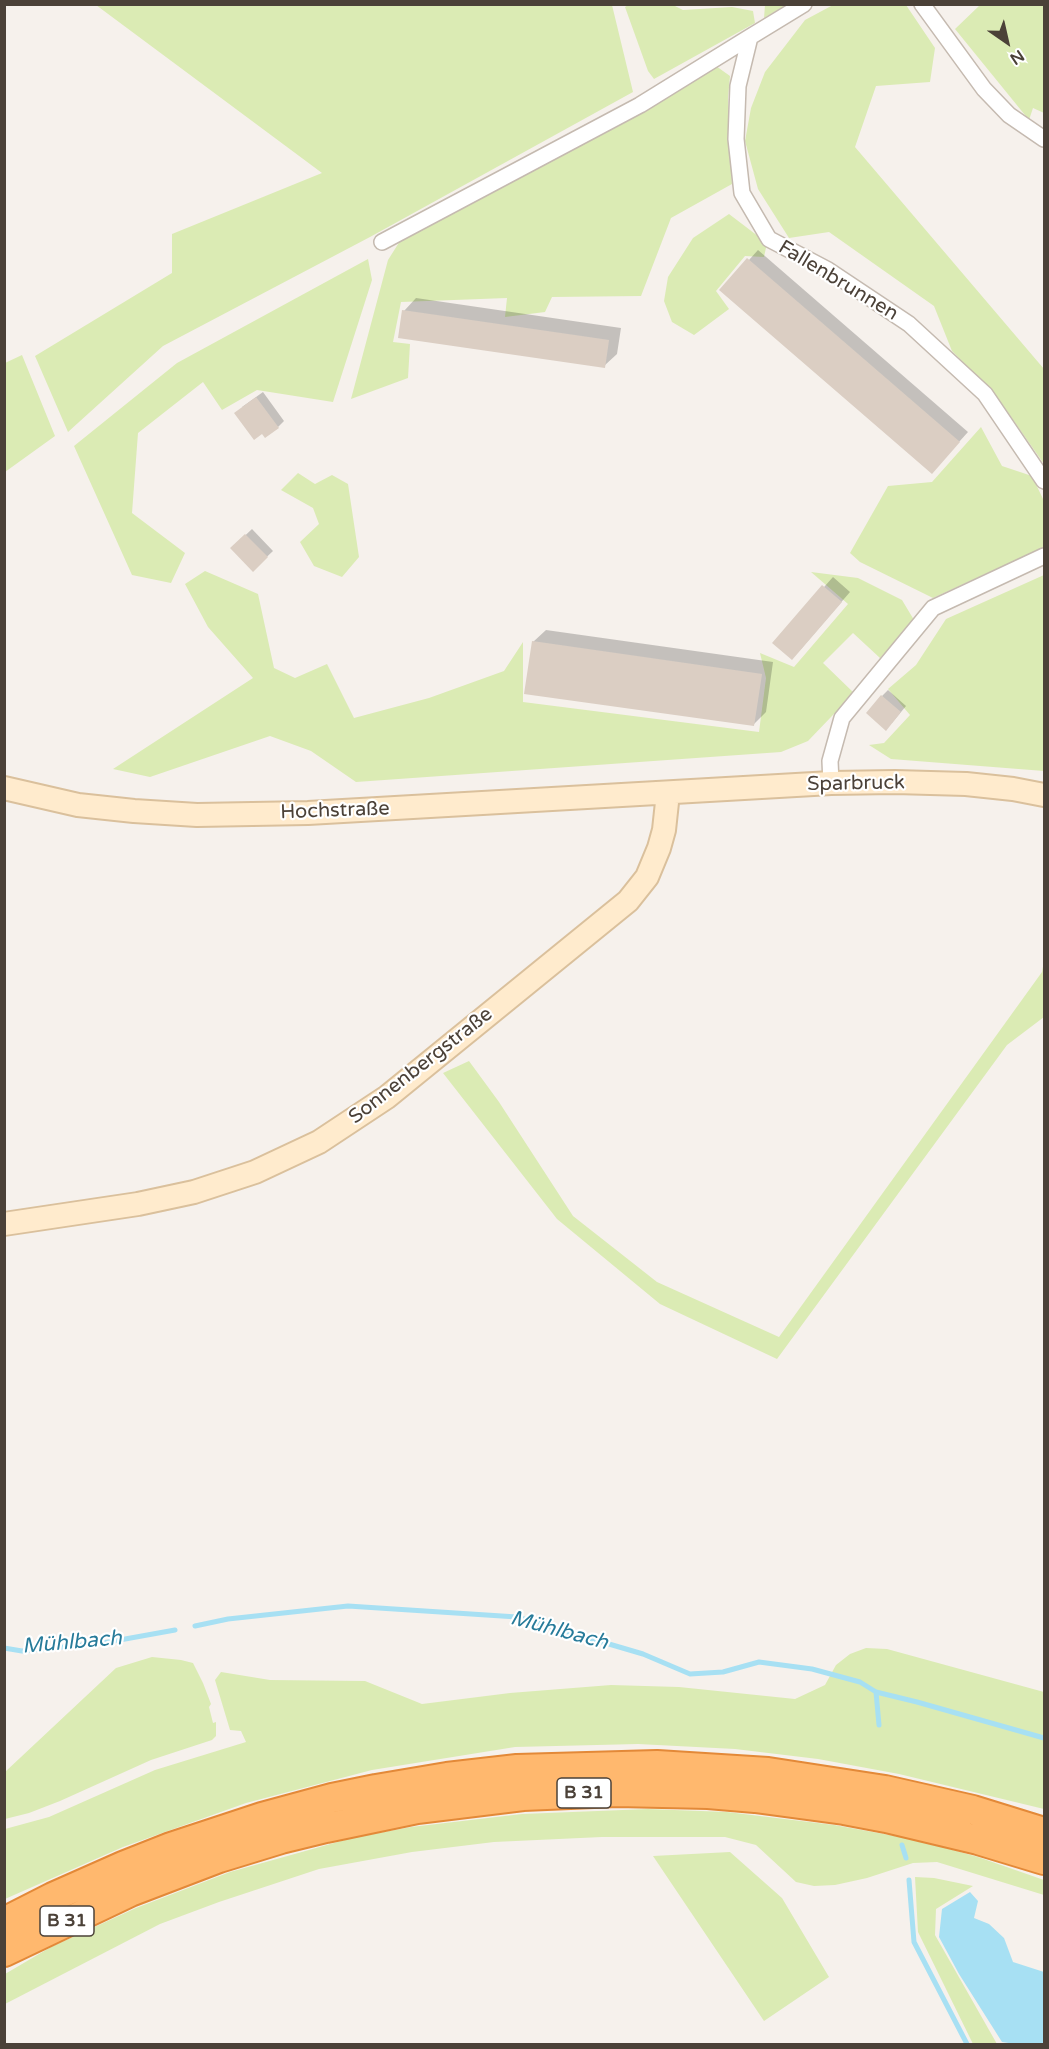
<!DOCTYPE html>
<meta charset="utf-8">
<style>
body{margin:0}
#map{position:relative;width:1049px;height:2049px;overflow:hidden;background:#f6f1ec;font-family:"Varela Round",sans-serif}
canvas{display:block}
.frame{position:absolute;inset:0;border:6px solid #4b4138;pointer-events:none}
.north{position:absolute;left:977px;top:12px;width:60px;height:60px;-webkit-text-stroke:4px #fff;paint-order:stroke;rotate:146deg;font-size:16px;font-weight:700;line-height:24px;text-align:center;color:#4b4138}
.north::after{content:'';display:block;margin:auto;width:21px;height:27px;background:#4b4138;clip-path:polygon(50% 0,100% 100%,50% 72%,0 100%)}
</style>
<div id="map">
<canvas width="1049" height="2049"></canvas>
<div class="frame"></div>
<div class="north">N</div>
</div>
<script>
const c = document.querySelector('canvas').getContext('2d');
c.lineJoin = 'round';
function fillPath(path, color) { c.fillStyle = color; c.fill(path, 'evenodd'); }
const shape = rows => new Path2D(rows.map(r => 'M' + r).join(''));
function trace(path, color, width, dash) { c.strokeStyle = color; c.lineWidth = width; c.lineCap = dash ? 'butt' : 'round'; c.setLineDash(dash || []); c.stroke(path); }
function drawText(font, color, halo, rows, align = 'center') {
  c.font = font + ' "Varela Round",sans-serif'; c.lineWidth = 4.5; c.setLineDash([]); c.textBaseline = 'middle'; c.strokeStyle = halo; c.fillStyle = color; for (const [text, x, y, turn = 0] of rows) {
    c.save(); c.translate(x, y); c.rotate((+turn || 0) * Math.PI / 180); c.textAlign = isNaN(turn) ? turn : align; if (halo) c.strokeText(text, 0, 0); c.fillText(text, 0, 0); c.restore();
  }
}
const green = shape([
 [558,5,559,6,562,4,612,5,633,92,370,237,163,346,68,432,35,356,172,273,172,234,322,173,96,5],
 [628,5,673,5,683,10,732,7,753,11,755,23,654,79,648,71,625,7],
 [765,5,765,4,786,5,764,18],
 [833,5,906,5,935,48,930,82,876,86,855,147,1044,369,1044,464,997,397,952,351,934,306,829,232,789,238,758,189,745,141,751,108,765,72,805,20],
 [980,5,1044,5,1044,113,1033,108,1029,120,955,29],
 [716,66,730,76,728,98,732,184,671,218,641,296,552,297,545,312,505,317,507,298,401,302,393,342,410,344,408,378,351,399,388,260,400,241,630,120],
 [729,214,767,243,764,257,745,256,716,291,729,309,694,335,672,322,664,301,668,277,693,238],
 [368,259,372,280,333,402,257,390,222,410,203,382,138,433,132,513,185,553,171,583,132,575,74,446,177,363],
 [22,355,55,436,5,472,5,363],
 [981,427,1002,466,1032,476,1044,501,1044,547,933,598,860,562,850,553,888,486,932,482],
 [298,473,315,484,332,475,348,484,359,557,342,577,314,566,300,542,319,524,313,508,281,490],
 [205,571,258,594,274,668,295,678,327,664,354,718,429,698,504,671,523,642,523,702,759,732,766,678,760,653,794,667,848,604,811,572,858,578,902,600,914,620,880,658,853,633,823,663,854,693,808,741,781,752,356,782,311,751,270,736,150,777,113,769,253,678,208,627,185,584],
 [1044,575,1044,771,891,759,869,745,884,743,910,715,888,689,916,665,946,619],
 [1044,961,1044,1017,1007,1045,777,1359,660,1304,557,1219,443,1073,469,1061,499,1102,573,1216,657,1282,779,1337,1042,972],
 [866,1648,887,1649,1044,1692,1044,1809,899,1774,818,1759,735,1749,638,1744,515,1747,372,1770,246,1803,123,1847,5,1899,5,1829,49,1817,155,1770,246,1742,241,1731,230,1730,215,1680,221,1672,270,1680,365,1681,422,1704,510,1693,611,1685,679,1687,795,1699,825,1685,836,1665,850,1654],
 [152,1657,181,1660,193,1663,203,1683,211,1704,209,1707,213,1723,216,1722,216,1736,212,1740,151,1760,60,1801,29,1813,5,1819,5,1772,116,1668],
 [648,1809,727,1812,834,1825,917,1840,978,1857,1044,1880,1044,1895,937,1862,913,1863,867,1878,835,1885,814,1886,796,1882,756,1845,725,1837,602,1837,494,1842,412,1852,319,1869,219,1902,160,1924,5,2004,5,1974,51,1947,136,1908,230,1872,352,1838,411,1827,522,1814],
 [730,1852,782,1898,829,1977,764,2021,653,1856],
 [915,1877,934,1878,973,1886,936,1909,935,1935,997,2044,973,2044,918,1932]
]);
const water = shape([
 [970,1892,978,1901,974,1918,989,1924,1004,1938,1013,1962,1044,1972,1044,2043,1015,2044,1002,2042,959,1974,939,1937,942,1909]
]);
const shadow = shape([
 [758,250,968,432,941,462,722,290],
 [416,298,621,328,617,354,604,366,404,311],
 [263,392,284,421,278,427,242,407],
 [252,529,273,551,253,570,232,548],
 [833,577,850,592,801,649,774,643],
 [546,630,773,662,766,712,753,725,533,642],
 [888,690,906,706,892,723,882,696]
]);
const stream = shape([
 [195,1626,228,1619,348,1606,517,1617,643,1654,690,1674,723,1672,759,1662,812,1669,860,1682,876,1692,917,1702,1044,1738],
 [4,1648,22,1651,103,1643,175,1630],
 [876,1692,879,1725],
 [902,1845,906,1858],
 [909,1880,914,1942,967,2044]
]);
const building = shape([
 [747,258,960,442,932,474,719,290],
 [402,310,609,340,605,368,398,338],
 [256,397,279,428,265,438,262,434,254,440,234,413],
 [245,534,268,557,253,572,230,548],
 [822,585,842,602,792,660,772,643],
 [532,641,762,674,754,726,524,694],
 [881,695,901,712,886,731,866,713]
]);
const street = shape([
 [804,4,750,37,738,86,736,139,742,193,769,239,828,270,909,324,985,394,1044,481],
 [922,4,984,89,1009,115,1044,139],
 [382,242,640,105,750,37],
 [831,783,830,761,842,718,933,608,1044,556]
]);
const secondary = shape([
 [4,788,78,805,134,811,197,815,308,813,831,783,895,782,966,784,1013,789,1044,795],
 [4,1224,138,1204,194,1192,255,1172,319,1142,387,1097,628,901,647,877,659,848,664,830,668,793]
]);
const highway = shape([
 [4,1922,53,1897,123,1866,171,1847,262,1817,332,1798,376,1789,447,1777,517,1769,657,1765,768,1772,885,1790,973,1810,1044,1832],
 [4,1952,130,1892,219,1858,281,1839,326,1828,417,1809,523,1796,617,1792,708,1794,755,1798,844,1810,886,1818,978,1840,1044,1860]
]);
const shields = [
 [584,1793,54],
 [67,1921,54]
];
const shieldNames = [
 ["B 31",584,1793],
 ["B 31",67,1921]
];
const streetNames = [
 ["Fallenbrunnen",838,281,31],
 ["Sparbruck",856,784,-1],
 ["Hochstraße",335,811,-2],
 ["Sonnenbergstraße",421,1066,-38]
];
const waterNames = [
 ["Mühlbach",559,1631,15],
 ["Mühlbach",72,1643,-5]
];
fillPath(green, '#dbebb4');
fillPath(water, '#a7e0f3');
fillPath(shadow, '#0003');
trace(stream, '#a7e0f3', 5);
fillPath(building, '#dbcec3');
trace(street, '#c5bab0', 18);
trace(secondary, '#dac09c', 26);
trace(highway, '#e38938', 32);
trace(street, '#fff', 15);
trace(secondary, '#ffebcd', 22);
trace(highway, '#ffb86e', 28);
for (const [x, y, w] of shields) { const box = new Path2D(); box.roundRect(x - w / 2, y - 15, w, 30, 4.5); c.fillStyle = '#fff'; c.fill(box); trace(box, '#4b4138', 1.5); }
drawText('bold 18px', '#4b4138', null, shieldNames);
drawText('20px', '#4b4138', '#fff', streetNames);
drawText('italic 21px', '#277b9a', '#fff', waterNames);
</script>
